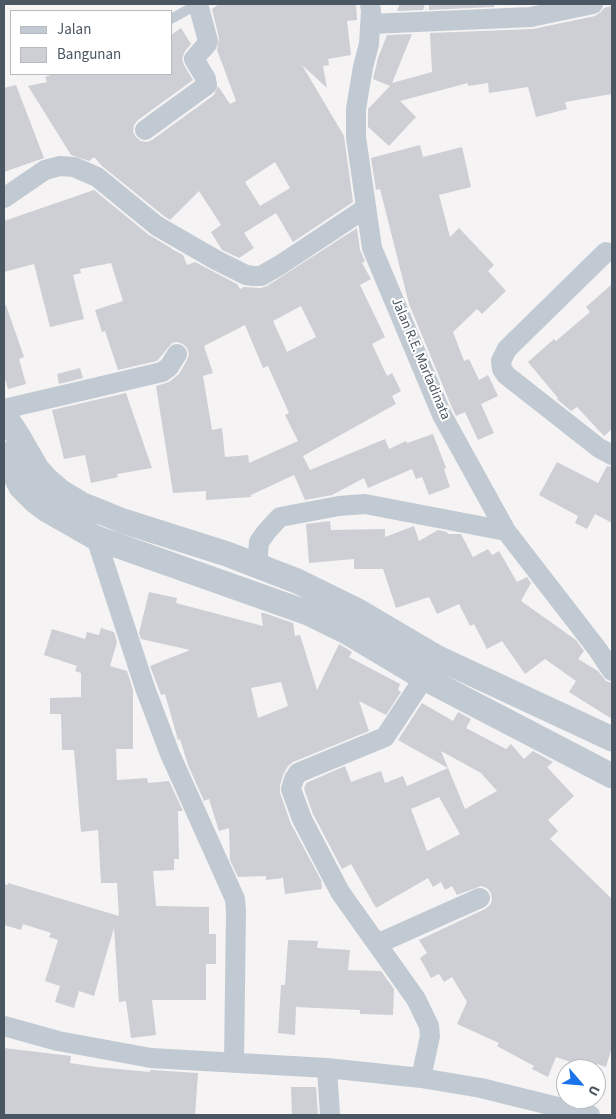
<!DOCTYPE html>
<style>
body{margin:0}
#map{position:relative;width:616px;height:1119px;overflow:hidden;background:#f5f3f3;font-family:"Source Sans 3",sans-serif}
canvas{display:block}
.frame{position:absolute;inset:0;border:5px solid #4a5661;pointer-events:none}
.legend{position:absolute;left:10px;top:10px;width:162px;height:65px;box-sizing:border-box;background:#fff;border:1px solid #b7bbc0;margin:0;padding:6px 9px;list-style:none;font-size:15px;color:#4a5661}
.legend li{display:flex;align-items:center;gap:10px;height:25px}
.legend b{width:25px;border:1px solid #b7bbc0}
.north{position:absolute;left:556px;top:1059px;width:50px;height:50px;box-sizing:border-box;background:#fff;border:1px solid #b7bbc0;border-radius:50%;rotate:117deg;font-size:14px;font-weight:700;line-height:20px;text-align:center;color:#4a5661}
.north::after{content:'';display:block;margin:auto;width:18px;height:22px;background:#1a73e8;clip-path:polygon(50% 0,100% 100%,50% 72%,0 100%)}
</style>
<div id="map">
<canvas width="616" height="1119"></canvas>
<div class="frame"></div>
<ul class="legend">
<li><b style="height:6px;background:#c1cad2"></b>Jalan</li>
<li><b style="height:14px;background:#cdcfd5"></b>Bangunan</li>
</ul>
<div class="north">U</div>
</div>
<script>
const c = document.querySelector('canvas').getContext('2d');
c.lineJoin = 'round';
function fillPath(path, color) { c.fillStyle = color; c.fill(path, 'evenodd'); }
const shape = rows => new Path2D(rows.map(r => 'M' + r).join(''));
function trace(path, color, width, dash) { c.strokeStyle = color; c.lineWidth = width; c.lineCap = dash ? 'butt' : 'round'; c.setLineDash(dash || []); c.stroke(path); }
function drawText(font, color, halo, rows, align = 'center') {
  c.font = font + ' "Source Sans 3",sans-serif'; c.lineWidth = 4; c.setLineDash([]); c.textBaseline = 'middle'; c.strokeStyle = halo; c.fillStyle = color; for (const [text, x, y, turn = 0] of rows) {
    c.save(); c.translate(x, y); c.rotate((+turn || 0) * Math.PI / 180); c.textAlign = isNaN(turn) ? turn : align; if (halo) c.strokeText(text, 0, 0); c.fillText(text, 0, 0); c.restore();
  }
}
const building = shape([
 [219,4,356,4,357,20,347,21,351,55,328,59,329,65,323,66,327,88,302,65,344,136,353,202,293,242,276,213,244,233,254,248,239,258,222,250,211,232,221,225,199,191,170,220,164,216,102,166,94,157,89,161,71,155,28,86,47,82,45,77,54,74,171,74,171,35,181,28,191,44,185,51,182,59,184,65,193,80,138,120,134,125,133,132,136,137,141,141,147,142,152,140,214,95,218,86,230,104,236,101,217,50,219,38,212,9],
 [275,162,290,188,260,206,245,182],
 [400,4,425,4,423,10,397,11],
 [429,4,494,4,494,7,429,10],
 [612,6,612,94,565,102,567,109,536,117,528,87,489,93,488,83,468,86,468,83,400,101,416,117,389,146,368,127,368,109,390,86,373,79,378,58,387,35,412,34,392,83,432,72,430,33,533,29,595,16,601,12,604,8],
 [16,85,44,158,4,172,4,88],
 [420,145,423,157,462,147,471,187,439,195,450,237,459,228,494,265,488,271,506,291,482,314,477,309,453,332,464,361,469,359,479,380,488,375,498,396,481,404,494,433,478,440,465,412,456,416,453,410,409,304,380,189,376,190,371,158],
 [94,190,149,235,171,248,173,250,174,250,183,255,187,265,195,262,237,284,240,289,244,287,261,288,267,286,357,228,360,250,365,261,362,263,371,279,360,285,385,337,372,344,387,376,392,373,401,391,392,396,396,404,303,456,310,470,385,439,389,449,406,441,407,443,433,434,446,468,444,469,450,487,429,495,422,477,416,479,412,469,368,488,364,478,332,495,305,500,294,475,251,495,251,497,206,500,206,491,173,493,156,386,169,382,179,374,187,360,189,354,187,348,183,344,177,342,172,343,157,361,118,370,105,331,102,332,95,310,123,301,111,263,80,269,81,273,73,275,84,319,50,327,34,264,4,272,4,221],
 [301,306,316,337,287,352,273,321],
 [245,325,263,368,268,366,289,413,285,415,298,441,249,463,248,455,225,457,222,428,212,430,203,376,213,373,204,346],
 [612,284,612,429,604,436,577,407,571,411,559,401,557,399,558,398,528,362,554,339,556,341,590,312,586,307],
 [4,305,6,305,24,357,19,359,26,384,8,389,4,376],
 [80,368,83,378,59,384,57,374],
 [126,393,152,468,117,474,118,477,91,483,85,455,64,459,52,410],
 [557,462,598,483,607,466,612,467,612,523,595,514,587,529,575,523,578,516,539,495],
 [330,521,331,530,385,529,385,537,414,526,419,541,438,530,447,532,448,534,461,534,473,557,488,549,492,555,499,551,517,582,527,577,531,583,521,601,576,640,584,651,578,659,598,671,606,681,612,683,612,719,569,692,576,681,545,659,525,674,502,641,487,649,474,624,470,626,459,604,437,614,429,597,396,608,383,569,354,569,354,559,309,563,306,524],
 [149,592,177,598,176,603,263,626,261,613,264,613,293,623,295,636,300,635,317,690,339,644,352,652,349,657,400,684,398,690,401,692,386,715,359,701,369,731,293,762,288,766,283,775,280,786,280,793,291,824,321,880,322,889,285,894,283,878,266,880,266,876,238,877,230,860,229,828,219,831,209,799,204,801,188,765,180,739,178,740,165,694,161,695,150,666,190,650,141,639,139,633],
 [281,682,288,706,258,718,251,688],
 [101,628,114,632,117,642,110,666,127,671,133,690,133,749,116,749,117,780,147,778,148,783,169,781,183,811,178,811,179,859,174,859,174,870,153,871,156,906,209,907,209,934,216,934,216,964,206,964,206,1000,152,1000,156,1035,131,1038,126,1001,119,1002,114,928,94,996,79,991,74,1008,55,1002,60,986,45,981,58,940,49,937,51,933,23,924,21,930,4,925,4,884,8,885,8,883,119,916,117,883,101,883,98,830,81,832,74,750,62,750,61,714,50,714,50,698,81,697,81,673,75,671,77,666,44,655,52,629,85,639,87,632,99,635],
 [422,703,453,721,458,712,471,719,466,728,506,749,511,744,524,759,533,751,553,762,547,767,574,796,548,820,558,831,550,839,612,899,612,1047,606,1067,597,1064,595,1069,591,1069,556,1057,548,1077,532,1069,534,1066,497,1046,499,1043,457,1024,467,1002,452,977,444,982,439,974,431,978,420,958,427,953,419,940,485,909,490,905,492,900,491,893,487,888,481,886,457,895,452,886,445,890,441,882,433,887,428,878,376,908,351,864,342,869,313,814,304,789,306,783,345,766,351,782,381,771,385,783,403,776,407,786,448,768,398,740],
 [441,751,481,773,497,791,465,809],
 [439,797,460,834,427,851,411,809],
 [288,940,318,941,317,948,350,950,348,970,381,971,394,989,393,1015,360,1014,360,1010,296,1007,295,1035,278,1033,281,985,285,985],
 [4,1048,71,1056,70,1063,97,1067,150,1072,150,1070,198,1073,195,1115,4,1115],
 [291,1087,316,1087,318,1115,292,1115]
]);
const service = shape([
 [171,19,198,4]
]);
const minor = shape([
 [370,4,371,11,369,44,363,67,356,109,356,137,372,248,442,415,506,531,598,650,612,671],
 [371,24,531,17,593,4],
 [145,130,207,85,206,79,194,59,207,44,208,41,198,4],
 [4,198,45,170,60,166,74,167,97,177,157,226,216,260,246,275,253,276,261,276,280,265,366,208],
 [606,252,507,349,501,361,502,369,506,375,599,448,612,455],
 [4,409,162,372,169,367,177,354],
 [96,538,145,688,170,754,235,899,236,911,234,1063],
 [259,567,258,554,259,542,267,531,280,517,339,506,365,504,506,531],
 [377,944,480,898],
 [4,1026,58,1041,151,1058,327,1068,421,1078,481,1088,590,1115],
 [327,1068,330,1115],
 [421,1078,430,1036,429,1026,416,999,340,892,302,819,291,789,294,779,298,773,305,770,385,737,424,678]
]);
const tertiary = shape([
 [4,415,18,436,37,469,47,480,61,492,81,504,123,521,227,554,297,581,358,611,436,657,612,739],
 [4,454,21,487,35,501,47,510,96,538,308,613,347,632,424,678,612,776]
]);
const streetNames = [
 ["Jalan R.E. Martadinata",420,359,67]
];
fillPath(building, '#cdcfd5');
trace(service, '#c1cad2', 10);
trace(minor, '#c1cad2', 20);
trace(tertiary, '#c1cad2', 25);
drawText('14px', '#4a5661', '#fff', streetNames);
</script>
